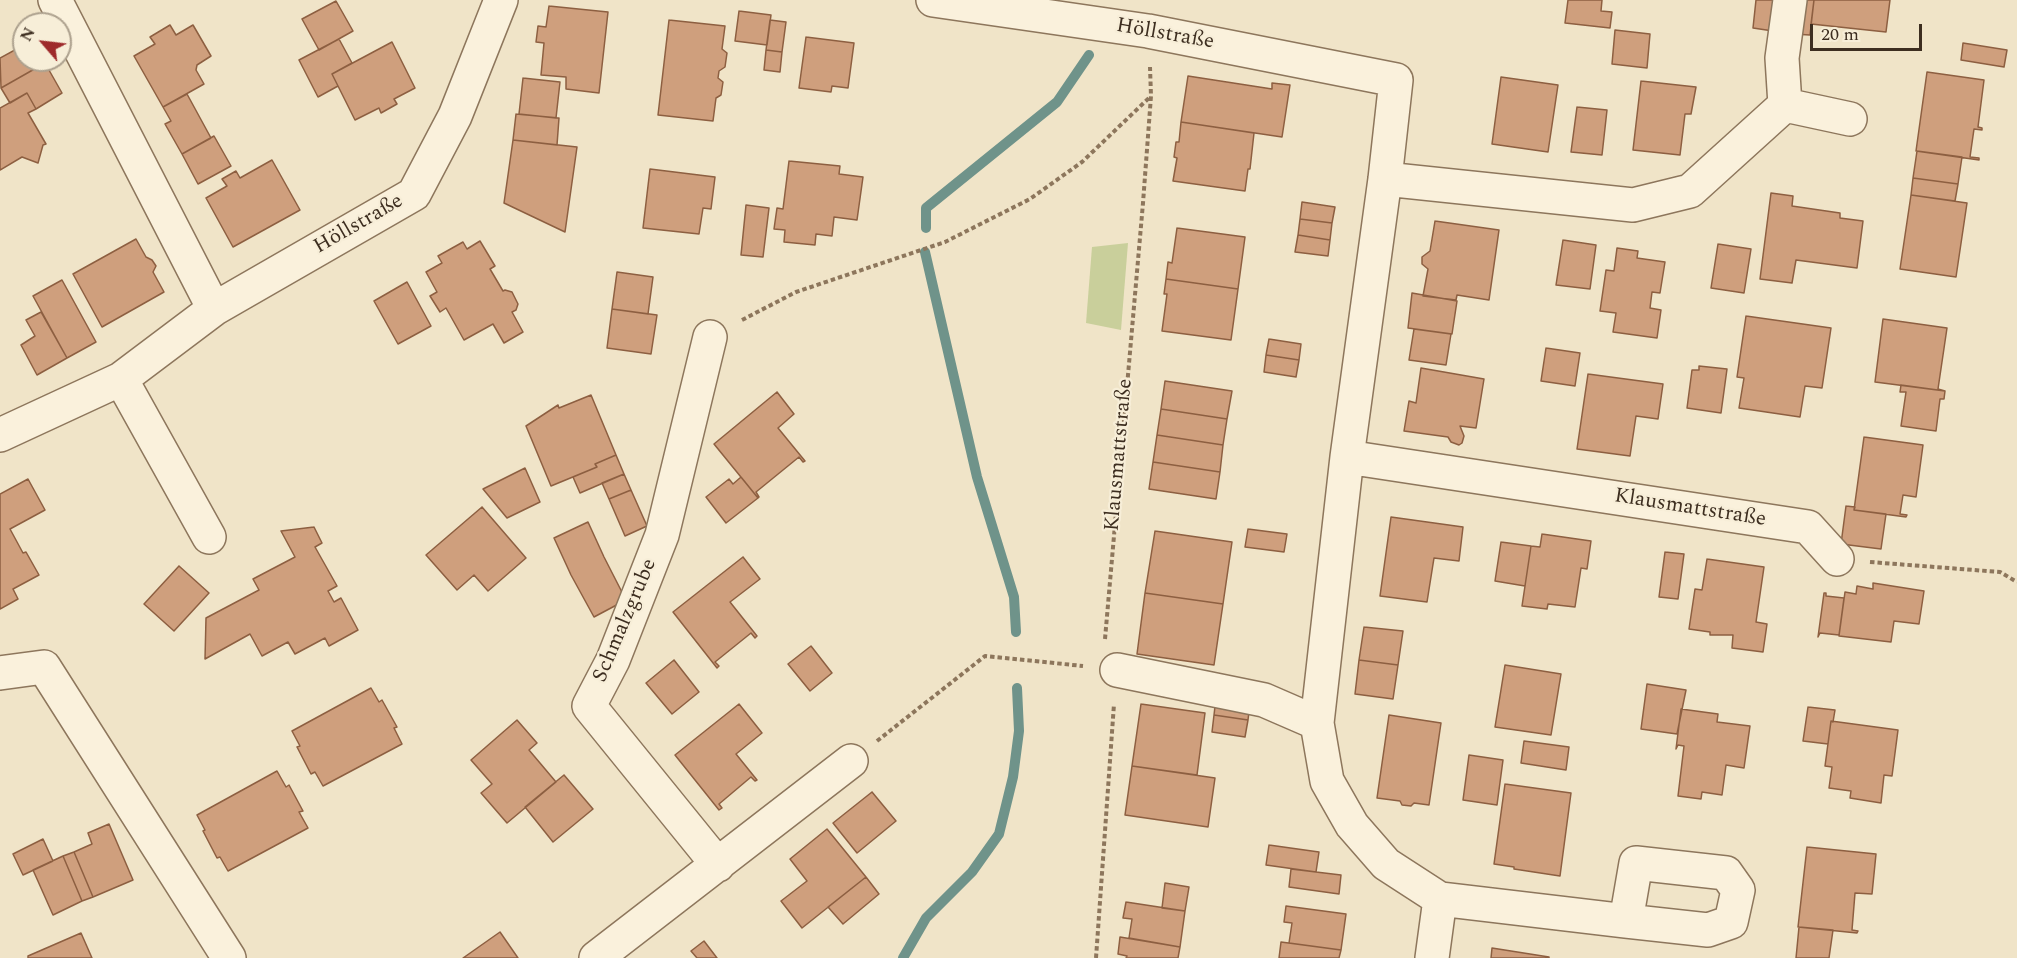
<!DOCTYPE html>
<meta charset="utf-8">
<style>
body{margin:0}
#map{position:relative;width:2017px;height:958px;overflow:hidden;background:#f0e4c8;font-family:Spectral,serif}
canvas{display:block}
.north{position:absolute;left:12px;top:12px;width:60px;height:60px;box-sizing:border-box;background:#f7eed8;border:2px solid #ada18e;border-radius:50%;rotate:298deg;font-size:16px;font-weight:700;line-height:24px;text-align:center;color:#3d2e20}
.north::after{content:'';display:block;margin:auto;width:21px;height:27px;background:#9e2a2b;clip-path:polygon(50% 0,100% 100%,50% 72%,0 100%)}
.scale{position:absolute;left:1810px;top:24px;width:112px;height:27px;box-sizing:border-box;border:3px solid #3d2e20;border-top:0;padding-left:8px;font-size:18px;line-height:21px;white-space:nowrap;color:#3d2e20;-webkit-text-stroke:4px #f7eed8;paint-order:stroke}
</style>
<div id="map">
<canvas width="2017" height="958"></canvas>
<div class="north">N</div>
<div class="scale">20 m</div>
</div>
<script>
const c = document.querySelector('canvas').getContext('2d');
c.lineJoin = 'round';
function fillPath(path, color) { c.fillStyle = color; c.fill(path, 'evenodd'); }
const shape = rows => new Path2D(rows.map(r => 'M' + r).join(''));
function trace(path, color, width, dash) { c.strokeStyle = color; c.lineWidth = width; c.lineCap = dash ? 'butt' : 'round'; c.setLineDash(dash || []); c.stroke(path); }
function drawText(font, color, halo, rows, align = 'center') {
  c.font = font + ' Spectral,serif'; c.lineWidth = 4.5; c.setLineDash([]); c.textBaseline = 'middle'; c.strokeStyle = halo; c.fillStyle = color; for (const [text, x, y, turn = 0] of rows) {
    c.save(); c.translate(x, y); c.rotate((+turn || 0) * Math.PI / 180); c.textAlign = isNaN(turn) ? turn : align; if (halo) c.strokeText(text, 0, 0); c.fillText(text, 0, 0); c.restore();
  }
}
const green = shape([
 [1128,243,1121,330,1086,323,1092,247]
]);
const stream = shape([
 [926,228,926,208,1057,102,1089,55],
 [925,252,977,477,1014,597,1016,632],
 [903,958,926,918,972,872,999,834,1013,777,1019,731,1017,688]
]);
const building = shape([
 [1568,0,1602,0,1601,11,1612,12,1610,28,1565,23,1568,0],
 [1756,0,1777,0,1773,31,1753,28,1756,0],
 [1797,0,1814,0,1810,35,1793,34,1797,0],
 [1814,0,1890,0,1886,32,1811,24,1814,0],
 [336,1,353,31,319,50,302,19,336,1],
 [549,6,608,12,599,93,566,89,566,77,541,75,544,43,536,42,538,26,546,27,549,6],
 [739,11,771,15,767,45,735,41,739,11],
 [669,20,725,26,722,49,727,53,725,67,719,71,718,78,723,82,721,95,716,98,713,121,658,115,669,20],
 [770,20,786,22,782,52,766,50,770,20],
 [170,25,176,35,193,25,211,56,197,65,196,70,204,84,163,107,134,56,155,44,150,37,170,25],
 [1615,30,1650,34,1647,68,1612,64,1615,30],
 [806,37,854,43,848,88,832,86,831,92,799,88,806,37],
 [339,39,352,63,332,74,338,86,318,97,299,60,339,39],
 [392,42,415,88,394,99,397,104,381,113,379,108,355,120,332,74,392,42],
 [1963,43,2007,50,2004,67,1961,60,1963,43],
 [24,45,24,60,43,60,45,63,1,88,0,58,24,45],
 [766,50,782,52,780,72,764,70,766,50],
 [45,63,62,93,36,109,27,93,10,103,1,88,45,63],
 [1927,72,1984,80,1978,127,1982,128,1982,130,1974,129,1970,157,1979,158,1979,160,1916,151,1927,72],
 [1188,76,1272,89,1272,83,1290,85,1282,137,1181,122,1188,76],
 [1501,77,1558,85,1548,152,1492,144,1501,77],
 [523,78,560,82,556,118,519,114,523,78],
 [1641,81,1696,87,1691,114,1685,114,1680,155,1633,150,1641,81],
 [27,93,36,109,28,113,46,144,43,145,38,163,22,157,0,170,0,108,27,93],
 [187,94,211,138,182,154,165,124,171,121,163,107,187,94],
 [1577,107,1607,110,1602,155,1571,152,1577,107],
 [516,114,559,118,557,145,513,140,516,114],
 [1181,122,1254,133,1250,169,1248,169,1245,191,1173,181,1177,158,1174,157,1176,142,1179,142,1181,122],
 [214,136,231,166,198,184,182,154,214,136],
 [513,140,577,147,565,232,504,203,513,140],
 [1917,151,1962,157,1958,184,1913,178,1917,151],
 [272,160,300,210,233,247,206,198,227,186,222,179,236,171,240,178,272,160],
 [789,161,840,166,839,174,863,177,857,220,834,217,832,236,816,234,815,245,784,242,785,230,774,229,777,208,783,209,789,161],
 [650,169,715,177,711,209,703,208,699,234,643,228,650,169],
 [1913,178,1958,184,1955,201,1911,195,1913,178],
 [1771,193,1793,196,1792,206,1840,213,1840,218,1863,221,1857,268,1796,260,1792,283,1760,279,1771,193],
 [1911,195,1967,203,1956,277,1900,269,1911,195],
 [1302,202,1335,207,1332,223,1300,219,1302,202],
 [746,205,769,208,763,257,741,255,746,205],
 [1300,219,1332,223,1330,240,1298,235,1300,219],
 [1435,221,1499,230,1489,300,1457,295,1456,300,1423,296,1428,269,1422,264,1422,257,1430,251,1435,221],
 [1177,228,1245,237,1238,289,1166,279,1168,262,1172,263,1177,228],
 [1298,235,1330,240,1328,256,1295,252,1298,235],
 [136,239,146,257,152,260,156,266,153,272,164,292,102,327,73,274,136,239],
 [1563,240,1596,245,1590,289,1556,285,1563,240],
 [480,241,495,266,490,269,503,291,505,290,512,292,518,304,516,310,512,312,523,332,504,343,493,324,464,340,446,308,440,312,430,296,437,292,426,272,442,263,438,256,463,242,467,249,480,241],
 [1718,244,1751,249,1744,293,1711,288,1718,244],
 [1617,248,1638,251,1637,258,1665,262,1660,293,1652,292,1650,308,1661,310,1657,338,1613,332,1616,313,1600,311,1606,270,1614,271,1617,248],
 [617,272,653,277,648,314,612,309,617,272],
 [1166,279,1238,289,1231,340,1162,331,1167,294,1164,294,1166,279],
 [62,280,96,342,67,358,33,296,62,280],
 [407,282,431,326,398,344,374,301,407,282],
 [1412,293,1457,301,1452,334,1408,328,1412,293],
 [612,309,657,315,651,354,607,348,612,309],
 [41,312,67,358,37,375,21,345,35,336,26,320,41,312],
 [1746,316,1831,328,1822,388,1805,386,1800,417,1739,408,1744,378,1737,377,1746,316],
 [1883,319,1947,328,1938,389,1945,391,1875,382,1883,319],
 [1414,329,1451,334,1446,365,1409,360,1414,329],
 [1269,339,1301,344,1299,360,1266,355,1269,339],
 [1546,348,1580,353,1575,386,1541,381,1546,348],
 [1266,355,1299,360,1296,377,1264,372,1266,355],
 [1699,366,1727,369,1721,413,1687,408,1692,370,1699,370,1699,366],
 [1421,368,1484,379,1476,428,1460,426,1464,436,1462,443,1459,445,1451,442,1448,437,1404,431,1409,401,1416,403,1421,368],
 [1588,374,1663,384,1658,419,1636,416,1630,456,1577,449,1588,374],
 [1165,381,1232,391,1227,419,1161,409,1165,381],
 [1901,385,1945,391,1944,399,1940,399,1936,431,1901,426,1906,392,1900,392,1901,385],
 [777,392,794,414,778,428,805,461,803,462,799,457,756,492,759,497,758,498,714,444,777,392],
 [591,395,616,455,595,464,597,467,551,486,526,426,558,405,559,408,591,395],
 [1161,409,1227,419,1223,445,1157,435,1161,409],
 [1157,435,1223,445,1220,472,1153,462,1157,435],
 [1864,437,1923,445,1916,497,1903,495,1900,514,1907,515,1906,517,1854,510,1864,437],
 [616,455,624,474,580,493,573,477,597,467,595,464,616,455],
 [1153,462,1220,472,1216,499,1149,489,1153,462],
 [525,468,540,502,507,518,483,489,525,468],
 [624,474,631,490,609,499,602,483,624,474],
 [741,477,758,498,726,523,706,497,729,479,733,484,741,477],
 [28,479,45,510,10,529,23,553,26,552,39,575,13,589,18,599,0,609,0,494,28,479],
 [631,490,647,526,625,536,609,499,631,490],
 [1846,506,1855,507,1854,510,1886,514,1881,549,1841,544,1846,506],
 [482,507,526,558,488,591,474,575,457,590,426,555,482,507],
 [1391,517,1463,527,1459,561,1434,558,1427,602,1380,596,1391,517],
 [588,522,604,557,626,600,594,617,571,575,554,538,588,522],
 [314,527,322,543,315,547,337,586,328,591,334,602,341,598,358,630,329,646,325,638,295,654,288,642,262,656,250,634,205,659,206,618,259,590,253,579,295,557,281,531,314,527],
 [1248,529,1287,534,1284,552,1245,547,1248,529],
 [1155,531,1232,542,1223,604,1145,593,1155,531],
 [1542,534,1591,541,1587,569,1581,568,1575,607,1548,604,1547,609,1522,606,1531,546,1540,547,1542,534],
 [1501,542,1531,546,1525,586,1495,581,1501,542],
 [1665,552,1684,554,1678,599,1659,597,1665,552],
 [743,557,760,579,730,602,757,636,755,638,751,633,715,662,719,666,717,668,673,612,743,557],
 [1707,559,1764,567,1756,622,1767,624,1763,652,1732,648,1733,635,1710,635,1710,632,1689,629,1695,589,1702,590,1707,559],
 [179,566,209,593,174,631,144,604,179,566],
 [1873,583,1924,591,1919,624,1894,621,1891,642,1839,636,1845,592,1856,594,1857,586,1873,589,1873,583],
 [1145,593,1223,604,1214,665,1137,654,1145,593],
 [1824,593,1826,593,1826,596,1844,598,1839,635,1820,633,1818,637,1824,593],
 [1364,627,1403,631,1398,665,1359,660,1364,627],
 [811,646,832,673,810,691,788,664,811,646],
 [674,660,699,692,672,714,646,683,674,660],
 [1359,660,1398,665,1393,699,1355,694,1359,660],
 [1505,665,1561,674,1551,735,1495,727,1505,665],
 [1647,684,1686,690,1677,734,1641,729,1647,684],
 [371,688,379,702,382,700,397,727,394,728,402,744,323,786,315,772,311,774,297,747,300,746,292,731,371,688],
 [1216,698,1250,703,1248,720,1214,715,1216,698],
 [739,704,762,733,736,754,757,780,755,781,751,777,719,804,722,808,719,810,675,755,739,704],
 [1141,704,1205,713,1197,775,1132,766,1141,704],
 [1808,707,1835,710,1833,722,1831,721,1828,744,1803,741,1808,707],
 [1681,709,1718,714,1717,722,1750,726,1744,768,1726,765,1722,795,1702,792,1701,799,1678,796,1684,746,1678,745,1676,749,1681,709],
 [1214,715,1248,720,1245,737,1212,732,1214,715],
 [1389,715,1441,723,1429,805,1414,803,1411,806,1402,805,1400,801,1377,798,1389,715],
 [517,720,537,743,529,750,556,782,507,823,481,793,492,784,471,760,517,720],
 [1831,721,1898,730,1892,776,1884,775,1881,803,1850,798,1851,791,1829,788,1832,767,1825,766,1831,721],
 [1524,741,1569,747,1566,770,1521,763,1524,741],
 [1469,755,1503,760,1497,805,1463,800,1469,755],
 [1132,766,1215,778,1208,827,1125,815,1132,766],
 [277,771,286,787,289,785,303,811,299,812,308,828,228,871,220,857,217,858,203,831,205,830,197,815,277,771],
 [564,775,593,809,553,842,525,807,564,775],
 [1505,784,1571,793,1560,876,1514,869,1514,867,1494,864,1505,784],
 [872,792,896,821,857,853,833,823,872,792],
 [109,824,133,880,93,897,74,852,92,844,88,833,109,824],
 [827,829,866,877,802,928,781,901,807,881,790,859,827,829],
 [43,839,53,861,23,875,13,854,43,839],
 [1269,845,1319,852,1316,872,1266,865,1269,845],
 [1807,847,1876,854,1872,894,1855,893,1852,930,1858,931,1857,933,1798,927,1807,847],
 [74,852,93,897,82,901,63,856,74,852],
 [63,856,82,901,53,915,33,870,63,856],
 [1291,869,1341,875,1339,894,1289,887,1291,869],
 [866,877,879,894,843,924,828,907,866,877],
 [1165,883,1189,887,1185,911,1162,908,1165,883],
 [1126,902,1185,911,1180,947,1129,938,1132,919,1123,918,1126,902],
 [1286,906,1346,914,1341,950,1289,943,1292,923,1284,922,1286,906],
 [1799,927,1833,930,1829,958,1796,958,1799,927],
 [500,932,518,958,463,958,500,932],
 [81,933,92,958,28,958,28,956,81,933],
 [1120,937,1180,947,1178,958,1126,958,1127,956,1118,954,1120,937],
 [704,941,717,958,697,958,691,951,704,941],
 [1281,942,1341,950,1339,958,1279,958,1281,942],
 [1492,948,1549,957,1549,958,1491,958,1492,948]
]);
const path = shape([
 [742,320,796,292,945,242,1030,199,1082,162,1151,96],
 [1870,562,2000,572,2017,582],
 [1105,639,1143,203,1151,96,1150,67],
 [877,741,985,656,1083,666],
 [1096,958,1114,704]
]);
const minor = shape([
 [55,0,214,309],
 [933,0,1148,31,1396,80,1385,179,1347,457,1317,723,1327,781,1352,825,1386,864,1440,899,1432,958],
 [1785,105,1782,58,1790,0],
 [1785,105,1850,119],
 [1385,179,1633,205,1690,191,1785,105],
 [710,337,662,535,613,660,589,706,718,865],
 [121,379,209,537],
 [0,435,121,379,214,309,414,194,455,116,501,0],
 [1347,457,1808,527,1837,559],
 [1117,670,1264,700,1317,723],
 [0,673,44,667,229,958],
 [1440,899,1626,921,1708,930,1731,922,1738,890,1726,873,1636,863,1626,921],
 [596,958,851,761]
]);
const streetNames = [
 ["Höllstraße",1165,35,10],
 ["Höllstraße",359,225,-30],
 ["Klausmattstraße",1120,455,-85],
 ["Klausmattstraße",1690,509,9],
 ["Schmalzgrube",626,621,-67]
];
fillPath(green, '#c9cf9b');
trace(stream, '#6f938a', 10);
fillPath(building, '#cf9f7d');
trace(building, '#8d5f41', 1.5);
trace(minor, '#8d765c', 36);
trace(path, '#8d765c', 4, [4.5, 3]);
trace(minor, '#faf1dc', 33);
drawText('21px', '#3d2e20', '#f7eed8', streetNames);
</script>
